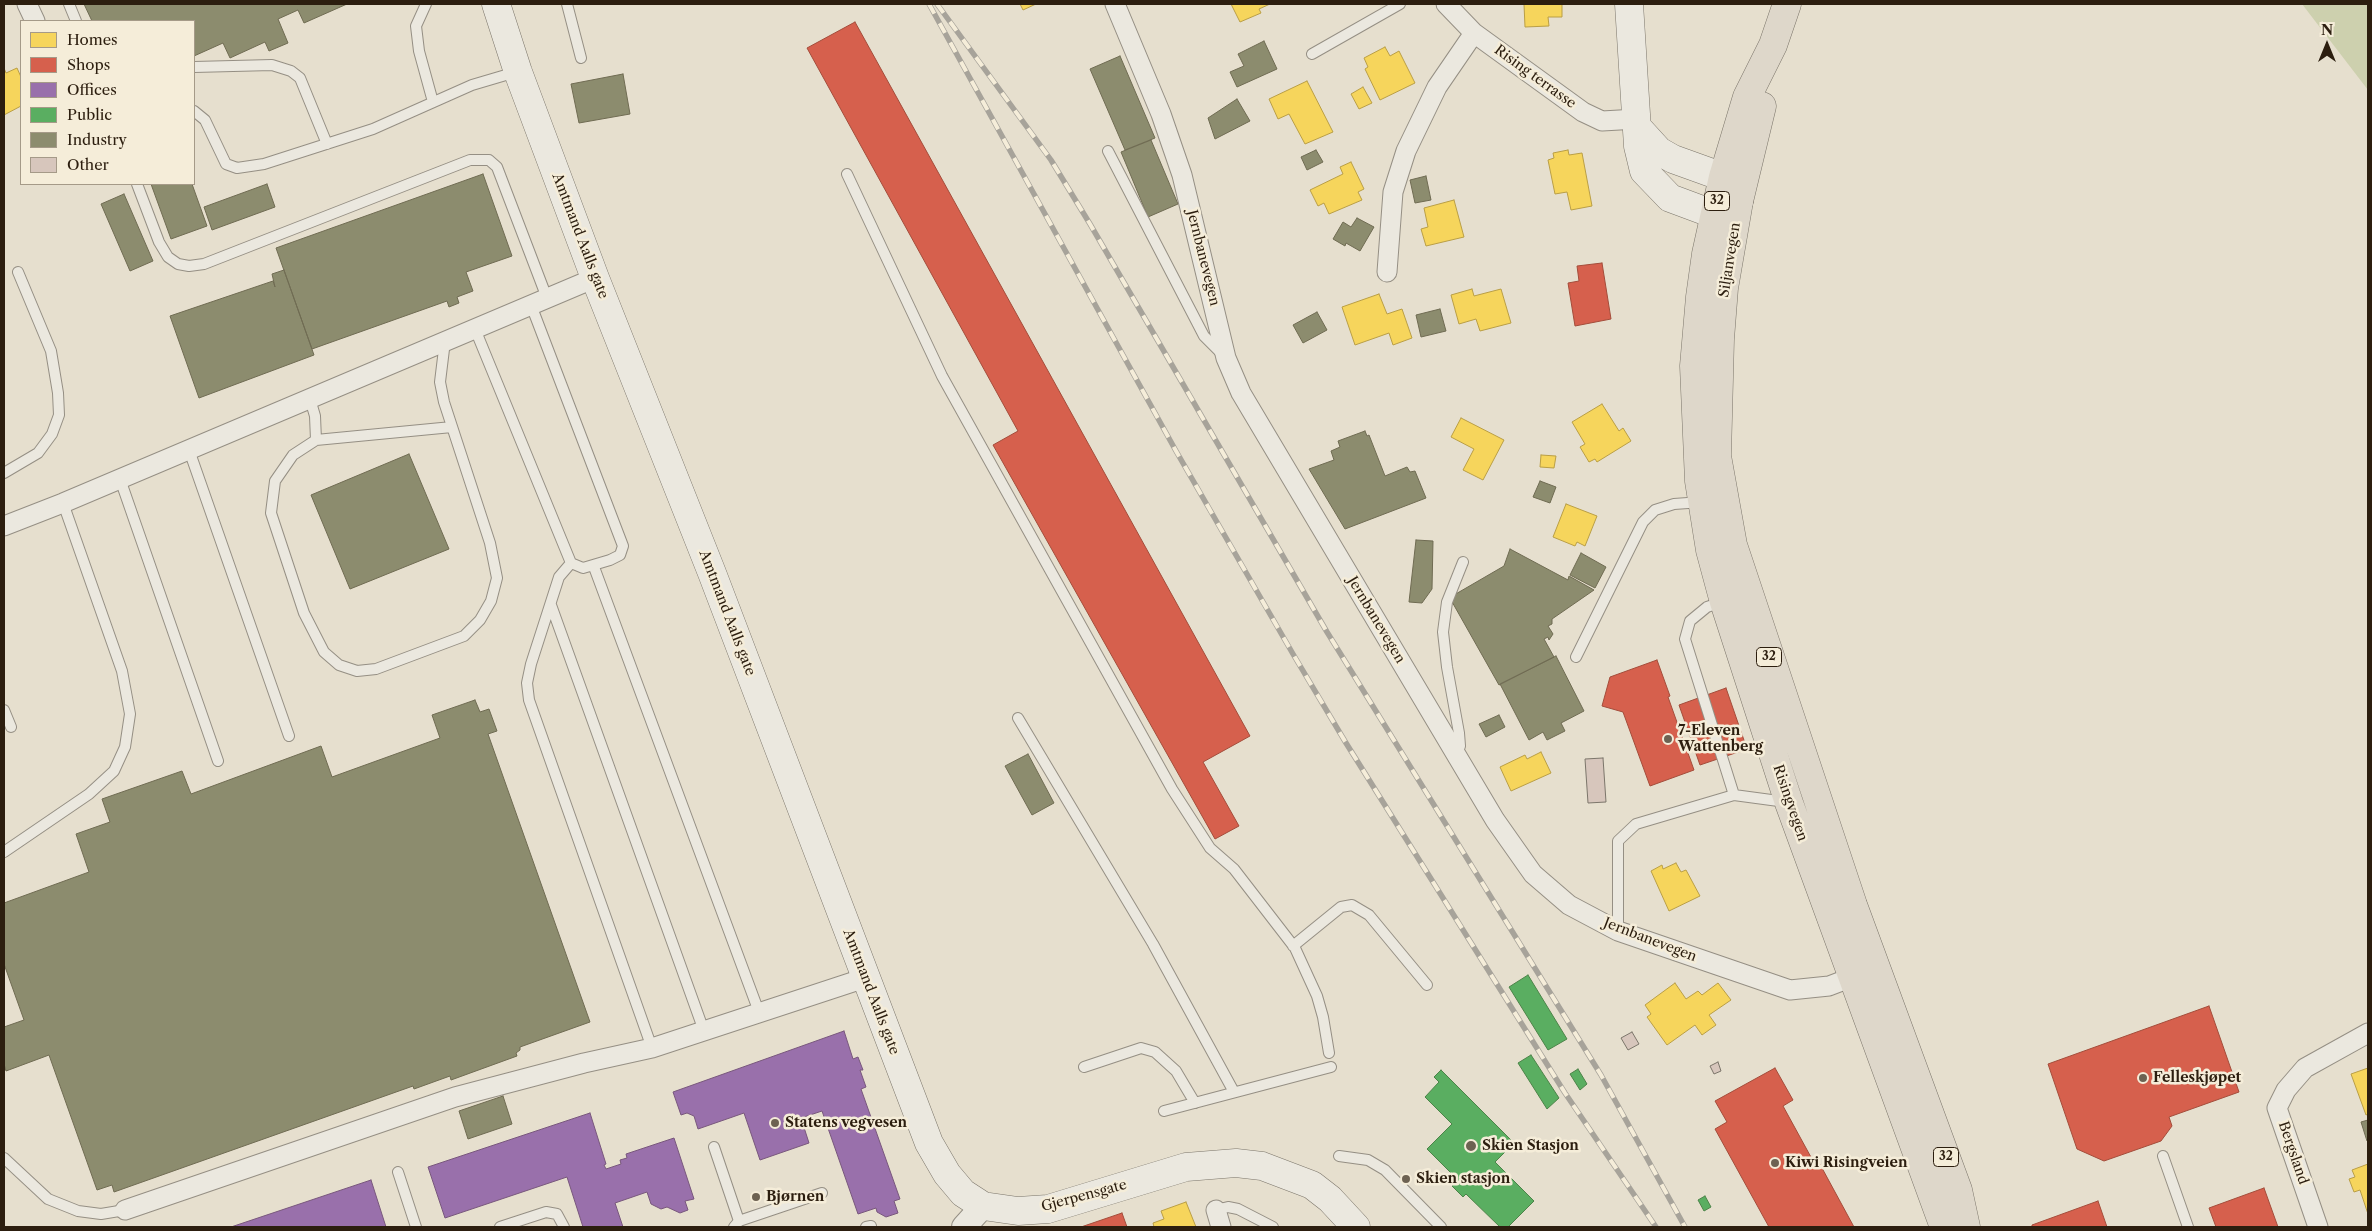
<!DOCTYPE html>
<meta charset="utf-8">
<style>
body{margin:0}
#map{position:relative;width:2372px;height:1231px;overflow:hidden;background:#e6dfce;font-family:"Libre Caslon Text",serif}
canvas{display:block}
.frame{position:absolute;inset:0;border:5px solid #2c1e0f;pointer-events:none}
.legend{position:absolute;left:20px;top:20px;width:175px;height:165px;box-sizing:border-box;background:#f5edd9;border:1px solid #a59a88;margin:0;padding:6px 9px;list-style:none;font-size:15px;color:#2c1e0f}
.legend li{display:flex;align-items:center;gap:10px;height:25px}
.legend b{width:25px;border:1px solid #a59a88}
.north{position:absolute;left:2302px;top:20px;width:50px;height:50px;-webkit-text-stroke:4px #f5edd9;paint-order:stroke;rotate:0deg;font-size:14px;font-weight:700;line-height:20px;text-align:center;color:#2c1e0f}
.north::after{content:'';display:block;margin:auto;width:18px;height:22px;background:#2c1e0f;clip-path:polygon(50% 0,100% 100%,50% 72%,0 100%)}
</style>
<div id="map">
<canvas width="2372" height="1231"></canvas>
<div class="frame"></div>
<ul class="legend">
<li><b style="height:14px;background:#f6d55c"></b>Homes</li>
<li><b style="height:14px;background:#d6604d"></b>Shops</li>
<li><b style="height:14px;background:#9970ab"></b>Offices</li>
<li><b style="height:14px;background:#5aae61"></b>Public</li>
<li><b style="height:14px;background:#8c8c6e"></b>Industry</li>
<li><b style="height:14px;background:#d7c6bc"></b>Other</li>
</ul>
<div class="north">N</div>
</div>
<script>
const c = document.querySelector('canvas').getContext('2d');
c.lineJoin = 'round';
function fillPath(path, color) { c.fillStyle = color; c.fill(path, 'evenodd'); }
const shape = rows => new Path2D(rows.map(r => 'M' + r).join(''));
function trace(path, color, width, dash) { c.strokeStyle = color; c.lineWidth = width; c.lineCap = dash ? 'butt' : 'round'; c.setLineDash(dash || []); c.stroke(path); }
function drawText(font, color, halo, rows, align = 'center') {
  c.font = font + ' "Libre Caslon Text",serif'; c.lineWidth = 5; c.setLineDash([]); c.textBaseline = 'middle'; c.strokeStyle = halo; c.fillStyle = color; for (const [text, x, y, turn = 0] of rows) {
    c.save(); c.translate(x, y); c.rotate((+turn || 0) * Math.PI / 180); c.textAlign = isNaN(turn) ? turn : align; if (halo) c.strokeText(text, 0, 0); c.fillText(text, 0, 0); c.restore();
  }
}
const green = shape([
 [2302,4,2368,4,2368,90]
]);
const homes = shape([
 [1020,4,1036,4,1023,10,1020,4],
 [1231,4,1270,4,1259,9,1261,13,1240,22,1231,4],
 [1524,4,1562,4,1562,17,1548,17,1549,26,1525,27,1524,4],
 [1385,47,1390,56,1399,51,1415,83,1380,100,1365,69,1368,67,1364,58,1385,47],
 [4,68,6,73,17,68,21,77,21,106,4,115,4,68],
 [1307,81,1333,132,1305,144,1289,114,1278,119,1269,99,1307,81],
 [1363,87,1372,103,1359,109,1351,94,1363,87],
 [1568,150,1569,155,1582,153,1592,206,1571,210,1567,192,1555,194,1548,160,1554,158,1553,153,1568,150],
 [1351,162,1364,189,1358,192,1362,200,1329,214,1324,203,1318,206,1310,190,1343,174,1340,167,1351,162],
 [1454,200,1464,237,1426,246,1421,229,1428,227,1424,208,1454,200],
 [1472,289,1474,296,1501,289,1511,323,1480,331,1476,319,1459,324,1451,295,1472,289],
 [1379,294,1387,314,1402,309,1412,338,1393,345,1389,333,1355,345,1342,307,1379,294],
 [1602,404,1619,431,1623,428,1631,441,1597,462,1595,459,1589,462,1580,447,1585,444,1572,422,1602,404],
 [1461,418,1504,440,1483,480,1463,470,1474,449,1451,437,1461,418],
 [1541,455,1556,456,1554,468,1540,467,1541,455],
 [1566,504,1597,516,1585,546,1577,542,1575,546,1553,537,1566,504],
 [1541,752,1551,773,1511,791,1500,767,1525,755,1527,759,1541,752],
 [1676,863,1681,872,1686,870,1700,896,1669,911,1651,871,1662,865,1663,869,1676,863],
 [1675,983,1686,999,1698,991,1702,995,1718,983,1731,1000,1709,1015,1716,1025,1702,1035,1695,1025,1667,1045,1647,1017,1651,1014,1645,1005,1675,983],
 [2368,1068,2368,1114,2366,1115,2351,1074,2368,1068],
 [2368,1164,2368,1214,2360,1190,2354,1192,2349,1179,2355,1177,2352,1170,2368,1164],
 [1186,1202,1196,1227,1154,1227,1153,1223,1164,1219,1161,1211,1186,1202]
]);
const shops = shape([
 [855,22,1250,736,1203,762,1239,826,1215,839,993,445,1018,431,807,48,855,22],
 [1602,263,1611,319,1575,326,1568,283,1579,281,1577,266,1602,263],
 [1657,660,1670,696,1668,697,1694,770,1650,786,1623,712,1602,706,1610,677,1657,660],
 [1726,688,1747,749,1700,765,1679,705,1726,688],
 [2209,1006,2239,1092,2169,1117,2172,1126,2161,1141,2104,1161,2077,1149,2048,1064,2209,1006],
 [1775,1068,1793,1100,1783,1106,1812,1159,1816,1157,1854,1227,1769,1227,1715,1129,1727,1122,1715,1101,1775,1068],
 [2264,1188,2278,1227,2216,1227,2209,1208,2264,1188],
 [2098,1201,2107,1227,2032,1227,2032,1225,2098,1201],
 [1122,1213,1127,1227,1081,1227,1122,1213]
]);
const offices = shape([
 [844,1031,853,1059,858,1057,863,1070,860,1070,866,1087,861,1089,900,1199,894,1201,898,1213,886,1217,877,1212,876,1208,858,1214,822,1111,801,1118,809,1143,760,1160,744,1113,698,1129,694,1116,687,1113,681,1115,673,1092,844,1031],
 [590,1113,606,1164,604,1165,606,1169,621,1164,620,1160,627,1158,626,1154,674,1138,694,1199,685,1201,688,1210,680,1213,667,1207,661,1209,651,1204,647,1192,615,1203,623,1227,583,1227,567,1177,445,1218,428,1167,590,1113],
 [371,1180,386,1227,231,1227,371,1180]
]);
const public = shape([
 [1528,975,1567,1039,1548,1050,1509,987,1528,975],
 [1531,1055,1559,1098,1547,1109,1518,1063,1531,1055],
 [1578,1069,1587,1084,1580,1090,1570,1074,1578,1069],
 [1441,1070,1514,1143,1495,1162,1534,1201,1508,1227,1500,1227,1466,1194,1463,1197,1452,1186,1458,1180,1427,1149,1452,1124,1425,1097,1439,1082,1434,1077,1441,1070],
 [1705,1196,1711,1207,1704,1211,1698,1200,1705,1196]
]);
const industry = shape([
 [84,4,347,4,304,23,298,10,278,19,288,43,269,51,265,42,230,58,223,43,194,56,194,21,92,21,84,4],
 [1264,41,1277,69,1237,87,1230,72,1244,66,1238,54,1264,41],
 [1120,56,1155,138,1125,150,1090,69,1120,56],
 [623,74,630,114,579,123,571,84,623,74],
 [1237,99,1250,121,1215,139,1208,118,1237,99],
 [1151,140,1178,204,1148,217,1121,152,1151,140],
 [1316,150,1323,162,1307,170,1301,157,1316,150],
 [483,174,512,256,466,272,473,291,457,297,459,303,449,307,447,301,312,349,276,248,483,174],
 [1426,176,1431,200,1415,203,1410,180,1426,176],
 [151,184,192,184,207,226,171,239,151,184],
 [267,184,275,207,212,230,204,207,267,184],
 [124,194,153,261,130,271,101,204,124,194],
 [1357,218,1374,227,1360,251,1346,243,1345,246,1333,239,1343,222,1351,227,1357,218],
 [284,270,314,355,199,398,170,316,273,281,275,287,272,274,284,270],
 [1440,309,1446,331,1421,337,1416,315,1440,309],
 [1317,312,1327,330,1303,343,1293,325,1317,312],
 [1365,431,1367,436,1369,435,1385,476,1407,467,1410,472,1415,471,1426,498,1345,529,1309,469,1334,460,1331,451,1340,447,1338,441,1365,431],
 [409,454,449,549,350,589,311,495,409,454],
 [1540,481,1556,487,1550,503,1533,497,1540,481],
 [1416,540,1433,541,1432,589,1422,603,1409,602,1416,540],
 [1510,549,1568,580,1569,576,1594,590,1552,619,1552,624,1548,626,1553,634,1549,640,1548,637,1544,639,1554,657,1499,685,1451,600,1454,595,1504,566,1510,549],
 [1581,553,1606,567,1595,588,1570,575,1581,553],
 [1556,656,1584,711,1561,723,1565,731,1547,740,1543,732,1529,740,1500,684,1556,656],
 [475,700,480,712,489,709,497,731,488,734,590,1022,520,1047,520,1050,516,1053,517,1056,451,1080,450,1076,414,1089,413,1086,114,1192,112,1185,97,1190,49,1055,6,1071,4,1064,4,1027,24,1020,4,964,4,903,89,872,76,834,110,822,102,799,182,771,191,794,321,746,332,777,440,738,432,715,475,700],
 [1499,715,1505,727,1486,737,1479,724,1499,715],
 [1028,754,1054,803,1032,815,1005,766,1028,754],
 [503,1096,512,1124,468,1139,459,1111,503,1096],
 [2368,1120,2368,1141,2367,1141,2361,1122,2368,1120]
]);
const building = shape([
 [1603,758,1606,802,1588,803,1585,759,1603,758],
 [1632,1032,1639,1044,1628,1050,1621,1038,1632,1032],
 [1718,1062,1721,1071,1714,1074,1710,1066,1718,1062]
]);
const service = shape([
 [69,4,76,21],
 [426,4,416,26,419,51,433,102],
 [567,4,581,58],
 [1312,54,1400,4],
 [194,67,272,65,291,71,300,78,327,144],
 [194,111,205,120,226,164,237,168,264,164,373,129,472,85,516,72],
 [1108,151,1204,336,1222,354],
 [847,174,942,376,1172,789,1210,848,1234,869,1295,948,1317,996,1323,1017,1329,1053],
 [137,184,159,242,168,257,178,264,189,266,204,264,470,160,489,160,497,167,547,298],
 [475,329,571,563,583,568,610,560,620,555,623,546,531,305],
 [310,399,315,416,316,440,293,455,275,481,271,513,304,613,324,652,339,665,357,671,376,669,464,636,480,620,491,601,497,578,490,543,444,402,440,382,445,341],
 [316,440,452,427],
 [189,450,289,736],
 [4,473,38,453,52,434,59,415,58,393,51,351,18,272],
 [120,479,218,761],
 [571,563,559,577,531,664,527,683,529,700,652,1048],
 [594,567,759,1012],
 [1722,602,1707,607,1690,621,1685,639,1734,795,1786,802],
 [551,605,704,1031],
 [1576,657,1643,522,1655,510,1674,504,1702,502],
 [4,710,11,727],
 [1018,718,1153,944,1234,1092],
 [1457,754,1460,746,1459,733,1447,667,1443,632,1447,602,1463,562],
 [4,852,89,794,114,771,125,747,130,714,122,671,63,503],
 [1618,931,1618,841,1636,824,1734,795],
 [1293,946,1341,907,1352,905,1369,915,1427,985],
 [1084,1067,1141,1048,1155,1052,1176,1071,1195,1103],
 [1164,1111,1331,1067],
 [714,1147,739,1221,734,1227],
 [1339,1156,1368,1160,1385,1170,1441,1227],
 [2163,1156,2188,1227],
 [4,1158,48,1199,78,1211,101,1214,125,1210],
 [398,1172,416,1227],
 [1216,1210,1228,1207,1238,1209,1273,1227],
 [739,1221,822,1193],
 [500,1227,546,1212,557,1214,564,1227],
 [866,1227,871,1226]
]);
const minor = shape([
 [27,4,35,21],
 [1115,4,1161,114,1182,175,1226,358,1241,393,1495,820,1533,874,1569,905,1618,931,1790,990,1829,986,1863,973],
 [1446,4,1474,33,1583,112,1602,121,1637,119],
 [1387,272,1393,192,1406,151,1437,87,1474,33],
 [4,526,63,503,595,278],
 [125,1210,455,1097,584,1063,652,1048,865,978],
 [1216,1210,1221,1227],
 [2318,1227,2277,1108,2286,1090,2305,1068,2368,1033]
]);
const tertiary = shape([
 [964,1227,983,1206]
]);
const secondary = shape([
 [496,4,518,72,595,278,712,573,929,1143,947,1174,963,1193,983,1206,1018,1211,1048,1209,1186,1167,1236,1163,1262,1166,1312,1185,1330,1199,1356,1227],
 [1629,4,1638,146,1644,171,1670,198,1713,214,1739,201,1723,177,1673,159,1659,151,1638,128]
]);
const primary = shape([
 [1787,4,1773,45,1747,97,1723,177,1706,254,1700,297,1694,366,1699,481,1710,550,1724,602,1789,803,1944,1227],
 [1762,106,1739,201,1724,288,1720,339,1717,456,1733,545,1853,905,1958,1190,1966,1227]
]);
const rail = shape([
 [929,4,1176,451,1293,654,1346,743,1565,1093,1656,1227],
 [937,4,1051,160,1090,224,1327,632,1601,1075,1685,1227]
]);
const markers = [
 [1668,739,5,"#6d6252"],
 [2143,1078,5,"#6d6252"],
 [775,1123,5,"#6d6252"],
 [1471,1146,6,"#6d6252"],
 [1775,1163,5,"#6d6252"],
 [1406,1179,5,"#6d6252"],
 [756,1197,5,"#6d6252"]
];
const shields = [
 [1717,201,25],
 [1769,657,25],
 [1946,1157,25]
];
const shieldNames = [
 ["32",1717,201],
 ["32",1769,657],
 ["32",1946,1157]
];
const streetNames = [
 ["Rising terrasse",1535,77,36],
 ["Amtmand Aalls gate",580,236,69],
 ["Jernbanevegen",1203,258,76],
 ["Siljanvegen",1730,260,-81],
 ["Amtmand Aalls gate",727,613,69],
 ["Jernbanevegen",1376,620,59],
 ["Risingvegen",1790,803,71],
 ["Jernbanevegen",1650,940,21],
 ["Amtmand Aalls gate",871,992,69],
 ["Bergsland",2293,1153,71],
 ["Gjerpensgate",1084,1196,-15]
];
const poiNames = [
 ["7-Eleven",1678,731],
 ["Wattenberg",1678,747],
 ["Felleskjøpet",2153,1078],
 ["Statens vegvesen",785,1123],
 ["Skien Stasjon",1482,1146],
 ["Kiwi Risingveien",1785,1163],
 ["Skien stasjon",1416,1179],
 ["Bjørnen",766,1197]
];
fillPath(green, '#cdd0ae');
fillPath(homes, '#f6d55c');
trace(homes, '#b99e45', 1);
fillPath(shops, '#d6604d');
trace(shops, '#a34c3a', 1);
fillPath(offices, '#9970ab');
trace(offices, '#78577c', 1);
fillPath(public, '#5aae61');
trace(public, '#4c8348', 1);
fillPath(industry, '#8c8c6e');
trace(industry, '#6f6b52', 1);
fillPath(building, '#d7c6bc');
trace(building, '#7b756a', 1);
trace(service, '#958f84', 12);
trace(minor, '#958f84', 21);
trace(tertiary, '#958f84', 26);
trace(secondary, '#7b756a', 29);
trace(primary, '#7b756a', 29);
trace(service, '#ebe8df', 10);
trace(minor, '#ebe8df', 19);
trace(tertiary, '#ebe8df', 24);
trace(secondary, '#ebe8df', 28);
trace(primary, '#ded7ca', 28);
trace(rail, '#a7a39a', 5.5);
trace(rail, '#f5edd9', 4, [11]);
for (const [x, y, r, color] of markers) { const dot = new Path2D(); dot.arc(x, y, r, 0, 2 * Math.PI); c.fillStyle = color; c.fill(dot); trace(dot, '#f5edd9', 2); }
for (const [x, y, w] of shields) { const box = new Path2D(); box.roundRect(x - w / 2, y - 9.5, w, 19, 4); c.fillStyle = '#f5edd9'; c.fill(box); trace(box, '#2c1e0f', 1); }
drawText('bold 12px', '#2c1e0f', null, shieldNames);
drawText('14px', '#2c1e0f', '#f5edd9', streetNames);
drawText('bold 14px', '#2c1e0f', '#f5edd9', poiNames, 'left');
</script>
